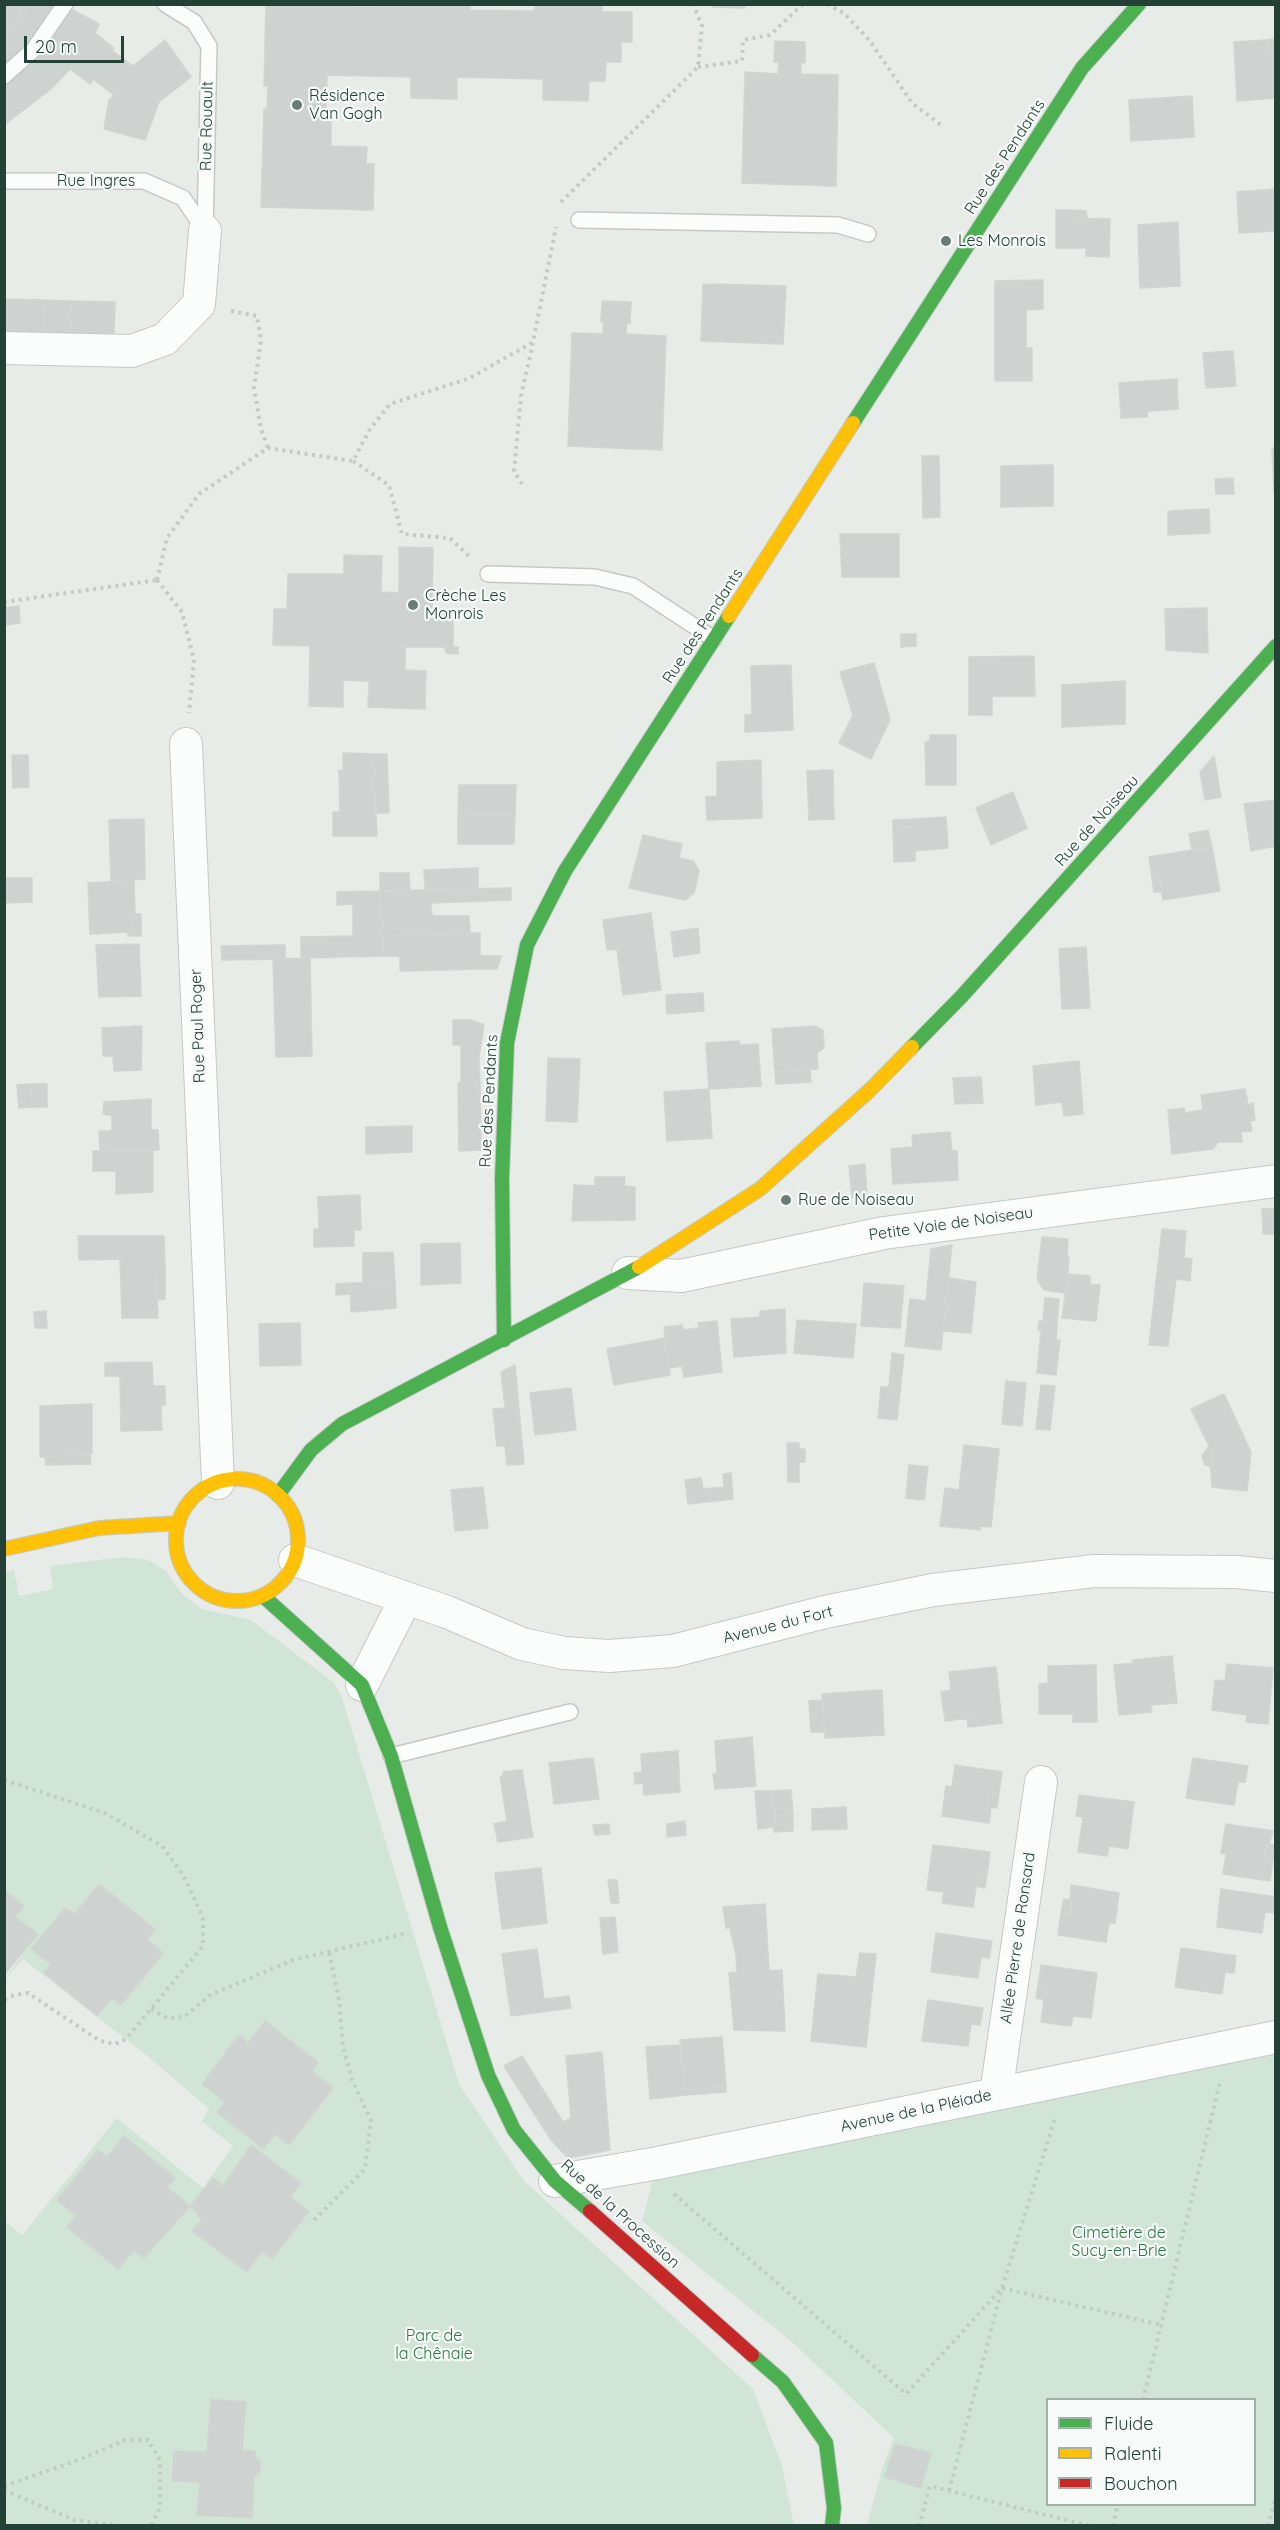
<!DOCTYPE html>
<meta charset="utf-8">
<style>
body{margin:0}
#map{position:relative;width:1280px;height:2530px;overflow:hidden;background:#e7ece9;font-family:Quicksand,sans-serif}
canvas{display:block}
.frame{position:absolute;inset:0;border:6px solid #234136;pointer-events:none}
.legend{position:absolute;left:1046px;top:2398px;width:210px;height:108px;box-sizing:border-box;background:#f6faf8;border:2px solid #a2b0aa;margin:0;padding:8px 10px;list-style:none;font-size:18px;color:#234136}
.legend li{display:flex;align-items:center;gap:12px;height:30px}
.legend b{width:30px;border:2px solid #a2b0aa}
.scale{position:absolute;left:24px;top:36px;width:100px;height:27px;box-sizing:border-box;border:3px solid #234136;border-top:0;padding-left:8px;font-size:18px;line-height:21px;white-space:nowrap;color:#234136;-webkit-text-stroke:4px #f6faf8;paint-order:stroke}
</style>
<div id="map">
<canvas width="1280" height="2530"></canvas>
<div class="frame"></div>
<ul class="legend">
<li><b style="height:8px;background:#4caf50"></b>Fluide</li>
<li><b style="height:8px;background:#ffc107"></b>Ralenti</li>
<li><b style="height:8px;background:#c62828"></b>Bouchon</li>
</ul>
<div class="scale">20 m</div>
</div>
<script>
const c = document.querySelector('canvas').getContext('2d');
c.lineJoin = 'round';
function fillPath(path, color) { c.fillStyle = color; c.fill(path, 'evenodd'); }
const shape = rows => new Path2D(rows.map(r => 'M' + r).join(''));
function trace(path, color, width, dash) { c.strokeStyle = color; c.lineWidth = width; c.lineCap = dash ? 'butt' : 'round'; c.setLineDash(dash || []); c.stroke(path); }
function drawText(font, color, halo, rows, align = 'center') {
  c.font = font + ' Quicksand,sans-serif'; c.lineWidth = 4.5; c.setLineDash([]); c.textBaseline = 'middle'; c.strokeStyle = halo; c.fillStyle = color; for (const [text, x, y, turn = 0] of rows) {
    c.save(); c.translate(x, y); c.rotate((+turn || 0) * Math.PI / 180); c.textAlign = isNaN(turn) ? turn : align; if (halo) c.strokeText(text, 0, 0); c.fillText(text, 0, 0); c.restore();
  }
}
const green = shape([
 [124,1557,148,1560,166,1571,182,1594,202,1609,251,1620,333,1682,341,1694,459,2084,524,2181,753,2389,782,2466,794,2525,5,2525,5,2221,22,2235,117,2118,203,2188,233,2146,202,2121,209,2109,145,2054,23,1959,5,1979,37,1934,15,1917,24,1906,5,1890,5,1572,14,1570,19,1596,53,1589,50,1566],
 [99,1884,155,1929,147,1939,163,1953,122,2005,112,1998,97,2016,44,1974,51,1964,32,1949,65,1908,75,1914],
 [239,2036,248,2043,318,2062,312,2071,333,2088,289,2145,275,2134,263,2149,217,2112,225,2102,202,2084],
 [124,2136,175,2178,167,2187,190,2206,144,2258,134,2250,118,2269,68,2228,76,2216,57,2200,98,2150,107,2157],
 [251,2146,300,2183,290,2197,309,2211,273,2258,262,2251,247,2272,193,2231,202,2219,191,2206,213,2178,223,2186],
 [1275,2050,1275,2525,867,2525,882,2469,894,2438,792,2342,642,2221,653,2180],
 [1048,2400,1254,2400,1254,2504,1048,2504]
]);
const building = shape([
 [4,4,29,4,4,38,4,4],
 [55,4,29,47,4,71,4,38,29,5,55,4],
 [266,4,402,7,402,4,470,4,470,10,535,11,535,4,602,5,602,12,632,12,632,42,621,42,621,62,606,62,605,81,589,81,588,101,543,100,543,79,457,77,457,99,411,98,411,77,327,75,326,115,331,115,331,146,367,147,366,164,374,164,373,210,261,207,264,109,267,110,268,86,264,86,266,4],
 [714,4,745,4,745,8,713,7,714,4],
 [69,8,99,24,95,33,114,48,113,51,133,66,165,40,191,77,159,102,145,140,104,129,109,100,114,95,93,79,90,84,70,69,51,89,4,125,4,82,69,8],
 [1276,39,1276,51,1267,52,1266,40,1276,39],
 [1266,40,1267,52,1276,51,1276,98,1237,101,1234,42,1266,40],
 [775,41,805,42,805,63,801,62,801,74,838,75,836,186,742,183,745,72,778,74,779,62,774,62,775,41],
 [1192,96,1194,137,1131,141,1129,100,1192,96],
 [1276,189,1276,231,1239,233,1237,192,1276,189],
 [1056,210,1069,210,1070,218,1110,219,1109,257,1086,256,1086,248,1056,248,1056,210],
 [1069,210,1086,211,1087,218,1070,218,1069,210],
 [1178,222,1180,286,1140,288,1138,225,1178,222],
 [1043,280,1043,309,1026,310,1026,348,1032,348,1032,381,995,381,995,281,1043,280],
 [703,284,786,286,783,344,701,341,703,284],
 [4,299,42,300,45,332,4,331,4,299],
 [42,300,69,301,72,333,45,332,42,300],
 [69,301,115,302,114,334,72,333,69,301],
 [602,301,631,302,630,323,627,323,626,334,666,336,662,450,568,446,572,333,603,334,604,322,601,322,602,301],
 [1233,351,1236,386,1206,388,1203,353,1233,351],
 [1177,379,1178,409,1148,411,1147,417,1121,418,1119,383,1177,379],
 [1272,448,1276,448,1276,492,1274,492,1272,448],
 [922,456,939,456,940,517,923,518,922,456],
 [1053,465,1053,506,1001,507,1001,466,1053,465],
 [1233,478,1234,494,1216,494,1215,479,1233,478],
 [1209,509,1210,533,1168,535,1168,511,1209,509],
 [840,534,899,534,899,577,842,577,840,534],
 [399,547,433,548,432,609,453,610,453,647,458,647,458,654,446,653,445,647,405,647,405,670,426,671,425,709,368,707,369,681,343,680,343,707,309,706,310,646,273,645,274,609,287,609,288,574,344,574,344,555,382,556,381,592,399,593,399,547],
 [19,606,20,623,4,625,4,608,19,606],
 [1207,608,1208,653,1166,650,1165,609,1207,608],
 [901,634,916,634,916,646,901,647,901,634],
 [1034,656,1035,696,992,696,992,715,969,715,969,657,1034,656],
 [874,663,890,720,871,759,839,743,853,715,840,672,874,663],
 [791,665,793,730,745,732,745,715,752,715,751,666,791,665],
 [1125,681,1125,724,1062,727,1062,685,1125,681],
 [930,735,956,735,956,785,926,785,925,742,930,741,930,735],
 [343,753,373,754,377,836,333,836,333,812,340,812,339,770,343,771,343,753],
 [373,754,387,754,389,813,375,813,373,754],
 [12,755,28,755,29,787,13,788,12,755],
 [1214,756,1221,797,1205,800,1200,772,1214,756],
 [761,760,762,818,707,820,706,797,717,796,717,762,761,760],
 [833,770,834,819,809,820,807,771,833,770],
 [459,785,516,785,515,814,458,815,459,785],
 [1013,792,1027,828,991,845,976,808,1013,792],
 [1276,800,1276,846,1251,851,1244,804,1276,800],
 [515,814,514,844,458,844,458,815,515,814],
 [946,817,948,848,915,851,915,861,894,862,893,828,913,827,913,819,946,817],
 [144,819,145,879,111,882,109,820,144,819],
 [913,819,913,827,893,828,893,820,913,819],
 [1208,830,1212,847,1192,850,1189,834,1208,830],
 [643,835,682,844,679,858,693,861,699,871,694,893,685,900,629,888,643,835],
 [1212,847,1220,891,1163,900,1160,877,1152,878,1149,857,1212,847],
 [478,868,478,888,425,890,424,870,478,868],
 [380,873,409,873,410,891,380,891,380,873],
 [1160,877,1162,892,1154,892,1152,878,1160,877],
 [4,878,32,878,32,902,4,903,4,878],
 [134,880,135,914,132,914,132,932,90,934,88,883,134,880],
 [511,888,511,900,431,903,432,916,469,916,470,934,382,936,380,891,511,888],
 [380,891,384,956,301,958,301,937,353,936,353,904,337,905,337,892,380,891],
 [651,913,661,990,623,995,617,949,607,950,603,920,651,913],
 [132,914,141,914,141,936,128,936,128,932,132,932,132,914],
 [698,928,700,953,674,957,671,932,698,928],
 [480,933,480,969,400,971,400,956,384,956,382,936,480,933],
 [139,944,141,996,99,997,96,945,139,944],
 [285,945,285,959,222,960,221,946,285,945],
 [1086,947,1090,1008,1062,1009,1059,949,1086,947],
 [480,956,501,956,497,969,480,969,480,956],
 [310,958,312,1056,276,1057,273,959,310,958],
 [703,993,704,1011,667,1014,666,995,703,993],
 [453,1020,471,1020,484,1025,479,1057,480,1083,461,1083,461,1045,453,1045,453,1020],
 [142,1026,141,1070,114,1071,113,1056,103,1056,102,1028,142,1026],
 [815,1026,823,1030,824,1048,817,1053,818,1069,775,1072,772,1029,815,1026],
 [739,1041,740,1045,758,1044,761,1086,709,1089,706,1043,739,1041],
 [548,1058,580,1059,577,1122,546,1121,548,1058],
 [1079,1061,1083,1114,1064,1116,1062,1102,1036,1105,1033,1066,1079,1061],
 [810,1069,811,1082,776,1084,775,1072,810,1069],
 [981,1077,983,1103,955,1104,953,1078,981,1077],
 [458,1083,480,1083,481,1150,459,1151,458,1083],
 [31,1084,32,1107,19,1108,17,1085,31,1084],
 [31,1084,47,1084,47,1107,32,1107,31,1084],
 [709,1089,712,1138,667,1141,664,1092,709,1089],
 [1245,1089,1248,1105,1253,1103,1255,1120,1250,1121,1252,1131,1241,1132,1242,1142,1218,1142,1213,1149,1172,1154,1168,1110,1184,1108,1185,1113,1203,1110,1201,1095,1245,1089],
 [151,1099,151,1130,158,1130,159,1150,100,1151,99,1131,112,1131,112,1116,103,1114,104,1102,151,1099],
 [412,1126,412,1152,366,1154,366,1127,412,1126],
 [950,1132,952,1151,957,1151,958,1180,893,1184,891,1149,913,1147,912,1135,950,1132],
 [153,1150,153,1192,116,1194,116,1171,93,1171,93,1151,153,1150],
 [865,1164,867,1197,852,1198,849,1166,865,1164],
 [595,1177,625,1177,624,1186,635,1187,635,1220,572,1221,574,1185,595,1186,595,1177],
 [360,1195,361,1230,354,1230,354,1246,314,1247,314,1229,319,1229,318,1197,360,1195],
 [1276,1208,1276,1234,1263,1234,1262,1209,1276,1208],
 [1162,1229,1186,1231,1184,1258,1192,1259,1190,1281,1176,1279,1168,1346,1149,1345,1162,1229],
 [78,1236,164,1236,165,1268,156,1268,158,1318,122,1318,120,1259,79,1260,78,1236],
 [1042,1237,1068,1239,1067,1255,1069,1258,1066,1293,1044,1290,1037,1279,1042,1237],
 [460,1243,461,1283,421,1285,421,1244,460,1243],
 [952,1245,941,1350,905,1346,910,1299,926,1301,931,1249,952,1245],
 [393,1252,395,1282,363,1283,363,1253,393,1252],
 [156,1268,165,1268,165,1299,158,1300,156,1268],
 [1068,1274,1090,1276,1090,1284,1100,1285,1096,1321,1062,1318,1068,1274],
 [949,1278,976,1282,971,1333,943,1331,949,1278],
 [395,1282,396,1308,351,1312,350,1283,395,1282],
 [350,1283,350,1294,336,1295,336,1284,350,1283],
 [864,1283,904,1286,900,1328,861,1326,864,1283],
 [1045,1298,1059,1299,1056,1340,1060,1340,1056,1375,1037,1373,1041,1330,1038,1330,1039,1321,1043,1321,1045,1298],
 [785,1309,786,1353,734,1357,731,1319,760,1317,760,1311,785,1309],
 [46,1311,47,1328,35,1328,34,1312,46,1311],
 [797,1320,856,1324,853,1358,794,1353,797,1320],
 [717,1321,722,1372,684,1377,682,1366,669,1368,664,1327,682,1325,683,1330,699,1328,698,1323,717,1321],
 [300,1323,301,1365,260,1366,259,1324,300,1323],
 [665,1338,670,1375,614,1385,607,1349,665,1338],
 [892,1353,904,1355,897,1420,878,1418,881,1387,889,1387,892,1353],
 [152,1362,153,1386,165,1386,165,1405,161,1405,162,1430,121,1431,120,1376,105,1376,105,1363,152,1362],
 [515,1365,524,1464,507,1465,505,1446,497,1446,493,1409,505,1408,501,1372,515,1365],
 [1006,1381,1026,1383,1022,1426,1002,1424,1006,1381],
 [1041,1385,1055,1386,1050,1430,1036,1429,1041,1385],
 [571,1388,576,1430,535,1435,530,1393,571,1388],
 [1224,1394,1251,1452,1247,1491,1212,1487,1209,1446,1191,1409,1224,1394],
 [92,1404,92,1454,40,1457,40,1406,92,1404],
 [787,1443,799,1443,799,1449,805,1449,805,1462,799,1462,799,1482,788,1482,787,1443],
 [964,1445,999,1449,991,1527,980,1526,980,1530,940,1526,945,1488,959,1490,964,1445],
 [1209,1446,1212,1467,1205,1465,1202,1456,1209,1446],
 [90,1454,91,1464,46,1465,45,1457,90,1454],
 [909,1465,928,1467,924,1500,906,1498,909,1465],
 [731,1473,733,1499,688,1504,685,1480,701,1478,703,1489,724,1487,723,1474,731,1473],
 [483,1487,488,1528,455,1531,451,1490,483,1487],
 [1172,1656,1177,1703,1151,1705,1152,1712,1119,1715,1114,1665,1133,1663,1133,1660,1172,1656],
 [1227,1664,1273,1668,1268,1724,1246,1722,1247,1715,1212,1710,1215,1680,1225,1681,1227,1664],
 [1096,1665,1097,1722,1073,1722,1073,1714,1039,1714,1039,1684,1048,1683,1048,1666,1096,1665],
 [996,1667,1002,1723,979,1726,978,1717,945,1721,941,1692,951,1690,949,1672,996,1667],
 [882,1690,884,1735,825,1738,822,1694,882,1690],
 [823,1700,825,1732,811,1732,809,1701,823,1700],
 [978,1717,979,1726,968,1727,967,1718,978,1717],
 [752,1737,756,1786,715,1789,713,1774,717,1773,715,1741,752,1737],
 [678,1751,680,1792,644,1795,643,1783,635,1784,634,1773,642,1772,641,1754,678,1751],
 [593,1758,599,1799,554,1804,549,1763,593,1758],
 [1193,1758,1248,1766,1245,1782,1238,1782,1234,1805,1186,1798,1193,1758],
 [955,1765,1002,1772,999,1793,989,1792,987,1807,991,1807,989,1823,942,1816,946,1786,952,1787,955,1765],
 [522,1770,533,1837,498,1842,494,1824,507,1821,500,1777,503,1776,503,1772,522,1770],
 [791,1790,793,1815,773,1816,773,1791,791,1790],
 [755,1791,773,1791,774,1827,758,1829,755,1791],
 [989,1792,999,1793,997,1808,987,1807,989,1792],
 [1079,1795,1134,1802,1128,1849,1109,1846,1107,1856,1078,1852,1083,1817,1076,1816,1079,1795],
 [846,1807,847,1829,812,1830,812,1809,846,1807],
 [793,1815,793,1831,774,1832,773,1816,793,1815],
 [685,1821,686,1835,667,1837,667,1824,685,1821],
 [609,1824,610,1834,595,1835,593,1825,609,1824],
 [1226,1824,1273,1831,1265,1858,1273,1859,1270,1881,1223,1874,1226,1854,1221,1853,1226,1824],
 [1267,1844,1275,1845,1273,1859,1265,1858,1267,1844],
 [933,1845,990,1852,987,1875,978,1874,973,1907,942,1903,944,1892,927,1890,933,1845],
 [541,1868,547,1923,502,1929,495,1873,541,1868],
 [978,1874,987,1875,985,1888,976,1886,978,1874],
 [608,1880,617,1880,619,1903,611,1903,608,1880],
 [99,1884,155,1929,147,1939,163,1953,121,2005,112,1998,97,2016,44,1973,51,1964,31,1949,65,1908,75,1914,99,1884],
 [1071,1885,1119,1893,1115,1923,1109,1923,1106,1942,1058,1935,1061,1913,1069,1915,1071,1885],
 [1221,1889,1276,1897,1274,1913,1265,1912,1262,1933,1217,1927,1221,1889],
 [4,1890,24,1906,15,1917,38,1934,4,1975,4,1890],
 [1064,1899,1072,1900,1069,1915,1061,1913,1064,1899],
 [765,1904,769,1971,782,1970,785,2031,734,2030,729,1973,737,1972,736,1955,730,1928,726,1928,723,1907,765,1904],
 [615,1917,618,1952,603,1954,600,1918,615,1917],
 [936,1933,992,1941,989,1958,981,1957,978,1978,931,1972,936,1933],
 [1181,1948,1236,1956,1234,1973,1225,1972,1222,1994,1175,1987,1181,1948],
 [537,1949,544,1999,569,1996,571,2008,511,2016,502,1954,537,1949],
 [860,1953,876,1954,866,2047,811,2041,818,1974,856,1977,860,1953],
 [1041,1965,1097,1973,1091,2018,1073,2016,1071,2026,1041,2022,1046,1987,1038,1986,1041,1965],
 [1038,1986,1046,1987,1044,2000,1036,1998,1038,1986],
 [928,2000,983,2008,980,2025,971,2024,968,2046,922,2041,928,2000],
 [265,2021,318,2062,312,2071,333,2088,289,2145,275,2134,263,2149,217,2112,225,2102,202,2084,239,2035,248,2043,265,2021],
 [722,2037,726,2087,685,2090,680,2040,722,2037],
 [681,2045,685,2095,650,2099,646,2047,681,2045],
 [602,2052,610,2150,568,2158,551,2140,504,2066,522,2056,563,2122,571,2118,566,2056,602,2052],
 [726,2087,726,2092,685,2095,685,2090,726,2087],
 [124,2136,175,2178,167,2187,190,2206,144,2258,134,2250,118,2269,67,2227,76,2216,57,2200,98,2150,107,2157,124,2136],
 [251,2145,301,2183,290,2197,309,2211,272,2259,262,2251,247,2272,192,2231,202,2219,190,2206,213,2178,223,2186,251,2145],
 [211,2399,246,2402,242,2450,255,2451,255,2457,260,2461,260,2472,254,2477,252,2518,197,2515,200,2482,172,2481,174,2451,207,2452,211,2399],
 [895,2444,931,2453,921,2488,885,2477,895,2444]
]);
const path = shape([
 [827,4,844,13,870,41,912,103,941,125],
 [698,67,742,61,743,40,770,35,803,4],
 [561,202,698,67,702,26,693,4],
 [231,311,257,316,261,340,254,388,261,429,268,448],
 [353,461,389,485,402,534,450,538,471,558],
 [522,484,514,471,521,396,533,343],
 [157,580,167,538,199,494,268,448,353,461,370,429,390,404,470,378,533,342,556,227],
 [157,580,182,612,194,660,189,713],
 [4,602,157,580],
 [4,1780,105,1813,162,1846,183,1875,203,1917,203,1946,126,2039,115,2044,100,2041,28,1993,14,1995,4,2000],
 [151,2009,167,2018,184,2017,210,1995,293,1960,408,1933],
 [674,2194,906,2394,1002,2288,1056,2115],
 [314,2220,365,2169,371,2120,352,2080,343,2047,339,2000,329,1952],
 [1143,2400,1220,2082],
 [4,2486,79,2460,125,2440,148,2440,160,2460,160,2508,151,2526],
 [4,2490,74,2520,121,2526],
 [949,2491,1002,2288,1161,2325],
 [919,2526,930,2486,1090,2526],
 [1113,2526,1118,2504],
 [1268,2526,1276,2496]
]);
const lane = shape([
 [165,4,194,22,209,46,205,231],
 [4,76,34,49,65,4],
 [4,181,144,181,183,198,205,231],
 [579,220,838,225,868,234],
 [488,574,595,577,633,586,714,639],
 [391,1756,570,1712]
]);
const street = shape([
 [4,348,132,351,165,339,199,304,205,231],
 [186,744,218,1483],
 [628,1273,681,1276,884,1233,1276,1181],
 [295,1560,447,1612,522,1644,564,1653,609,1656,673,1651,825,1612,933,1590,1094,1571,1237,1572,1276,1576],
 [362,1685,406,1598],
 [996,2094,1041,1782],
 [555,2181,658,2163,1276,2037]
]);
const fast = shape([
 [853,423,1082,68,1139,4],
 [912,1047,962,996,1276,646],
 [504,1340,502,1179,507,1043,527,945,565,871,729,616],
 [278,1495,311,1450,342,1424,639,1267],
 [263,1596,362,1685,391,1756,440,1927,488,2075,514,2130,555,2181,590,2211],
 [752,2355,783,2382,826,2443,834,2508,832,2526]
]);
const slow = shape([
 [729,616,853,423],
 [639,1267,760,1189,870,1090,912,1047],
 '176 1540a61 61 0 1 1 122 0a61 61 0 1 1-122 0Z',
 [4,1549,99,1528,179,1523]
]);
const jam = shape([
 [590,2211,752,2355]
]);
const markers = [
 [297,105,6,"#687d75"],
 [946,241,6,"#687d75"],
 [413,605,6,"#687d75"],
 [786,1200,6,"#687d75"]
];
const poiNames = [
 ["Résidence",309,96],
 ["Van Gogh",309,114],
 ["Les Monrois",958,241],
 ["Crèche Les",425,596],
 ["Monrois",425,614],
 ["Rue de Noiseau",798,1200]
];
const streetNames = [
 ["Rue Rouault",207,126,-89],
 ["Rue des Pendants",1005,157,-57],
 ["Rue Ingres",96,181],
 ["Rue des Pendants",703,626,-57],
 ["Rue de Noiseau",1097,821,-48],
 ["Rue Paul Roger",198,1026,-92],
 ["Rue des Pendants",489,1101,-87],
 ["Petite Voie de Noiseau",951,1224,-8],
 ["Avenue du Fort",778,1625,-14],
 ["Allée Pierre de Ronsard",1018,1938,-82],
 ["Avenue de la Pléiade",916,2111,-12],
 ["Rue de la Procession",620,2214,42]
];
const parkNames = [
 ["Cimetière de",1119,2233],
 ["Sucy-en-Brie",1119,2251],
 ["Parc de",434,2336],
 ["la Chênaie",434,2354]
];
fillPath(green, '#d0e5d5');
fillPath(building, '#ced3d1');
trace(building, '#d0d5d2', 1.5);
trace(lane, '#c4c9c6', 18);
trace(street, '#c4c9c6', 34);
trace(fast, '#c2cac6', 16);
trace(slow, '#c2cac6', 16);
trace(jam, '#c2cac6', 16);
trace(path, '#c2ccc7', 4, [3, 4.5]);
trace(lane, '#fbfcfc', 15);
trace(street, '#fbfcfc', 32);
trace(fast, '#4caf50', 14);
trace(slow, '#ffc107', 14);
trace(jam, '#c62828', 14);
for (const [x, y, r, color] of markers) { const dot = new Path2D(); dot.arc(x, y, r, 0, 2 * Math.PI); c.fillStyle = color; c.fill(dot); trace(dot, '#f6faf8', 2); }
drawText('16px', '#234136', '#f6faf8', poiNames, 'left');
drawText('16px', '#234136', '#f6faf8', streetNames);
drawText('16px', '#2c7943', '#f6faf8', parkNames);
</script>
